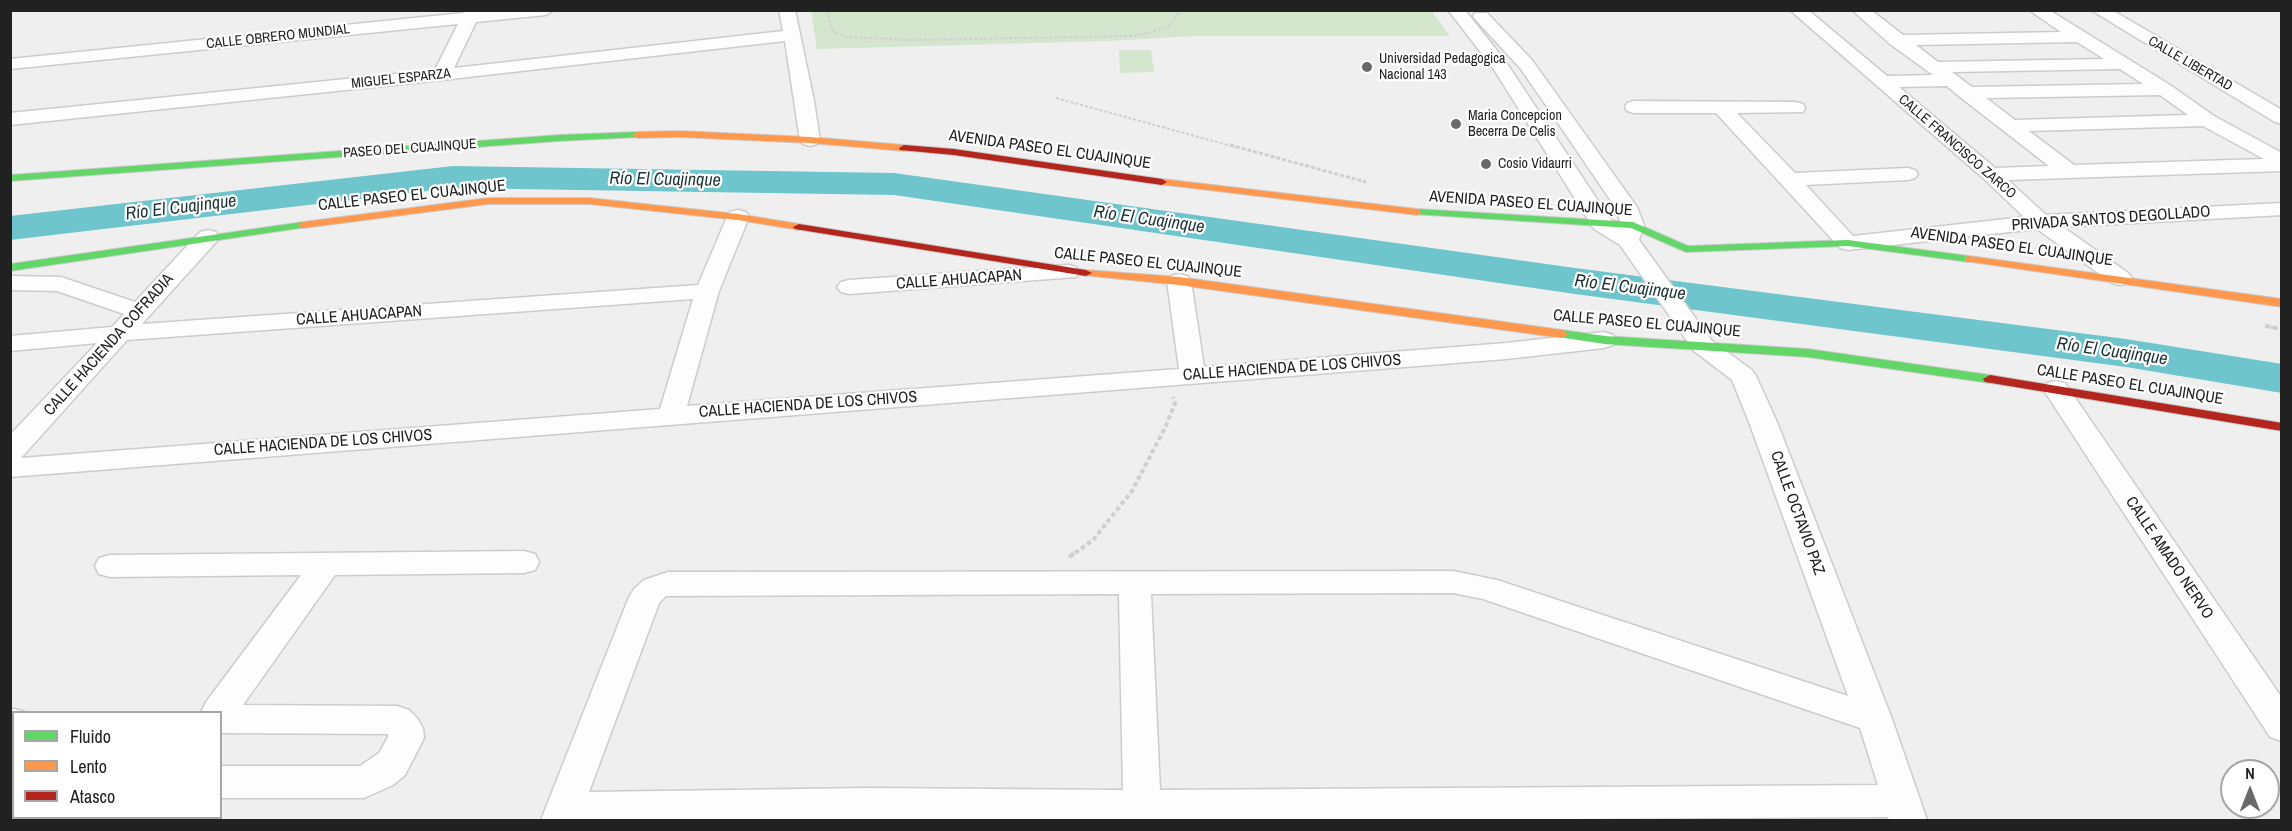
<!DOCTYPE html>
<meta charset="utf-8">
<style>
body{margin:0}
#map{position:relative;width:2292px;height:831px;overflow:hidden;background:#efeff0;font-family:"Archivo Narrow",sans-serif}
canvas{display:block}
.frame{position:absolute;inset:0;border:12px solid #212122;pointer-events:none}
.legend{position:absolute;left:12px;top:711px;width:210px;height:108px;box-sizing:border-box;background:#fff;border:2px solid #a6a6a7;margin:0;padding:8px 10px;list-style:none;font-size:18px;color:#212122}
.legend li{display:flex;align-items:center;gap:12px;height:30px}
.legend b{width:30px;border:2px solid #a6a6a7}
.north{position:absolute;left:2220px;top:759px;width:60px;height:60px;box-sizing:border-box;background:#fff;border:2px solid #a6a6a7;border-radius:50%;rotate:0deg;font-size:16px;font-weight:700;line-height:24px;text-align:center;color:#212122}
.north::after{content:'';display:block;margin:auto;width:21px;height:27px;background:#69696a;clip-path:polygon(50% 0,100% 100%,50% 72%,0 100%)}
</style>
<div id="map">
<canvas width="2292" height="831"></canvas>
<div class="frame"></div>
<ul class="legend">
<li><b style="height:8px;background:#63d668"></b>Fluido</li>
<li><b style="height:8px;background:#ff974d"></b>Lento</li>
<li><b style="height:8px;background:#b3261e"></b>Atasco</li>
</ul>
<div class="north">N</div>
</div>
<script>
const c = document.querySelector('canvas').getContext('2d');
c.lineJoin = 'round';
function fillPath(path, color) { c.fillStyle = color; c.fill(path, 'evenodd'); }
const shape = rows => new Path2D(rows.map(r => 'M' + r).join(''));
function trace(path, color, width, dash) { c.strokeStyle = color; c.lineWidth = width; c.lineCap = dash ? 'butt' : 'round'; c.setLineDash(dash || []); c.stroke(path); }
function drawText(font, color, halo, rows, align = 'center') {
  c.font = font + ' "Archivo Narrow",sans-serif'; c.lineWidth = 4.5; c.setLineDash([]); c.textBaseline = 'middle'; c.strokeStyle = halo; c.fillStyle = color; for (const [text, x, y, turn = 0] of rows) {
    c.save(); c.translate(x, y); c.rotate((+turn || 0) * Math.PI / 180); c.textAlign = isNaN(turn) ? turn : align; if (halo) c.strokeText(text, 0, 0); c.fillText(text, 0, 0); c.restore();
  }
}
const green = shape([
 [1431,10,1450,36,1195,36,1109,41,817,49,811,11],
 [1119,50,1151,50,1154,72,1120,73]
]);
const river = shape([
 [453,166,894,173,1575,268,2126,339,2282,364,2282,393,2126,367,1575,294,894,195,453,188,10,240,10,216,453,166]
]);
const pathFar3 = shape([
 [827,10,833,32,846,37,910,40,1136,36,1168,27,1178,15,1175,10],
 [1056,98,1235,147]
]);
const pathFar2 = shape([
 [1230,145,1366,182],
 [2265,326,2275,328]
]);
const pathFar1 = shape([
 [2266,326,2282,329],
 [1075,553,1093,540,1132,491,1166,426,1175,403,1173,397]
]);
const path = shape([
 [1069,557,1077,551]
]);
const street = shape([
 [465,10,554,10,546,15,476,22,454,68,783,31,779,10,795,10,814,101,820,140,817,144,810,146,803,144,800,140,785,41,442,80,10,125,10,113,435,70,458,24,10,69,10,59,463,13,465,10],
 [1448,10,1465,10,1506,62,1610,219,1622,226,1615,207,1545,104,1520,68,1475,19,1473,16,1475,13,1487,13,1532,60,1637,207,1644,225,1639,240,1712,341,1752,370,1756,376,1777,422,1892,719,1927,820,1889,820,1888,817,1402,820,541,820,629,597,634,589,644,580,668,572,1453,571,1497,580,1848,696,1749,422,1732,380,1694,351,1620,245,1594,229,1493,68,1448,10],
 [1453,593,1483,599,1860,728,1878,785,1160,790,1151,594,1453,593],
 [1119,594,1123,790,869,788,589,792,659,603,666,596,1119,594],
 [1790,10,1808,10,1887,76,1933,75,1890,44,1852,10,1871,10,1903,35,2061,32,2029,10,2049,10,2170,85,2214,116,2282,153,2282,171,2008,180,2046,215,2282,203,2282,215,2063,227,2128,273,2132,278,2128,283,2120,285,2112,283,2037,229,1848,250,1840,248,1716,113,1634,113,1627,111,1625,107,1627,103,1634,101,1796,102,1803,104,1805,108,1803,112,1737,113,1795,173,1908,168,1915,170,1918,174,1915,178,1908,180,1806,185,1853,236,2024,217,1983,178,1790,10],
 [2077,42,2104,59,1938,62,1916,45,2077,42],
 [2120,69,2143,84,1972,87,1952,72,2120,69],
 [1947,86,1960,97,2049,166,1995,168,1899,87,1947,86],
 [2160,95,2188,115,2015,120,1986,98,2160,95],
 [2203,126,2264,159,2074,165,2029,131,2203,126],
 [2091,10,2112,10,2282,110,2282,124,2275,122,2091,10],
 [738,210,746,212,749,217,719,291,687,406,1179,369,1167,281,1171,276,1179,274,1187,276,1191,281,1204,367,1506,343,1604,332,1613,335,1617,340,1613,345,1604,348,1506,359,10,477,10,435,97,343,10,351,10,336,112,327,124,314,57,291,10,290,10,276,61,277,135,302,200,232,208,230,216,232,219,237,216,242,142,324,698,285,727,217,730,212,738,210],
 [693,299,660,409,21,458,127,340,693,299],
 [1068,265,1076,267,1080,272,1076,277,849,294,841,292,837,287,841,282,849,280,1068,265],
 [2056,381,2065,383,2282,698,2282,741,2270,737,2043,389,2047,383,2056,381],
 [524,551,535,554,539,562,535,570,524,573,335,575,243,705,397,706,409,710,417,718,423,728,424,738,419,748,405,775,393,785,364,798,220,798,220,766,360,766,379,753,388,737,388,734,220,733,220,712,201,712,206,702,301,575,110,577,99,574,95,566,99,558,110,555,524,551],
 [14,709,25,712,14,712,14,738,10,739,10,710,14,709],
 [10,764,14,764,14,796,10,796,10,764],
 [122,818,161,818,160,820,121,820,122,818]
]);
const fast = shape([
 [637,132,640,133,640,137,559,141,10,181,10,175,559,135,637,132],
 [1417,209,1633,222,1688,246,1848,240,1969,256,1975,259,1969,262,1848,246,1686,252,1631,228,1413,214,1413,210,1417,209],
 [303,222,308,225,307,227,10,271,10,264,303,222],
 [1562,330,1605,336,1808,349,1990,375,1997,379,1990,383,1808,357,1605,344,1558,337,1556,334,1558,331,1562,330]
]);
const slow = shape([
 [679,131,810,137,904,145,909,148,904,151,810,143,679,137,637,138,632,135,637,132,679,131],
 [1162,179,1417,209,1422,212,1417,215,1158,184,1158,180,1162,179],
 [488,198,589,198,738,214,799,224,805,227,799,230,738,220,589,204,488,204,303,228,298,225,303,222,488,198],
 [1969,256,2282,299,2282,307,1965,261,1965,257,1969,256],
 [1086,270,1179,277,1562,330,1568,334,1562,338,1179,285,1082,275,1080,273,1082,271,1086,270]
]);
const jam = shape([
 [904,145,954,149,1162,179,1167,182,1162,185,954,155,900,150,899,148,904,145],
 [799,224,1086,270,1092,273,1086,276,795,229,793,227,799,224],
 [1990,375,2282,423,2282,431,1985,382,1983,379,1990,375]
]);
const markers = [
 [1367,67,6,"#69696a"],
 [1456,124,6,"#69696a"],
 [1486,164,6,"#69696a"]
];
const farStreetnames = [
 ["CALLE OBRERO MUNDIAL",278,37,-6],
 ["CALLE LIBERTAD",2190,64,30],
 ["MIGUEL ESPARZA",401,79,-6],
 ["CALLE FRANCISCO ZARCO",1957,147,41],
 ["PASEO DEL CUAJINQUE",410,149,-4]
];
const farPoinames = [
 ["Universidad Pedagogica",1379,59],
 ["Nacional 143",1379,75],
 ["Maria Concepcion",1468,116],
 ["Becerra De Celis",1468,132],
 ["Cosio Vidaurri",1498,164]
];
const streetNames = [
 ["AVENIDA PASEO EL CUAJINQUE",1050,150,8],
 ["CALLE PASEO EL CUAJINQUE",412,196,-6],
 ["AVENIDA PASEO EL CUAJINQUE",1531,204,4],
 ["PRIVADA SANTOS DEGOLLADO",2111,219,-4],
 ["AVENIDA PASEO EL CUAJINQUE",2012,247,8],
 ["CALLE PASEO EL CUAJINQUE",1148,263,6],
 ["CALLE AHUACAPAN",959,280,-4],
 ["CALLE AHUACAPAN",359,316,-4],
 ["CALLE PASEO EL CUAJINQUE",1647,324,5],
 ["CALLE HACIENDA COFRADIA",109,345,-48],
 ["CALLE HACIENDA DE LOS CHIVOS",1292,368,-4],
 ["CALLE PASEO EL CUAJINQUE",2130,385,9],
 ["CALLE HACIENDA DE LOS CHIVOS",808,405,-4],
 ["CALLE HACIENDA DE LOS CHIVOS",323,443,-4],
 ["CALLE OCTAVIO PAZ",1797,513,70],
 ["CALLE AMADO NERVO",2169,558,56]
];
const waterNames = [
 ["Río El Cuajinque",665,180,1],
 ["Río El Cuajinque",181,208,-7],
 ["Río El Cuajinque",1149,220,8],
 ["Río El Cuajinque",1630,288,7],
 ["Río El Cuajinque",2112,352,8]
];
fillPath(green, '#d4e6cd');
fillPath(river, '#6ec5cc');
trace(street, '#ccc', 3);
trace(fast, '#ccc', 2);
trace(slow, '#ccc', 2);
trace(jam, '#ccc', 2);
trace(pathFar3, '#cfcfd0', 2, [3, 2]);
trace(pathFar2, '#cfcfd0', 3, [4, 2]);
trace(pathFar1, '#cfcfd0', 4, [4.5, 3]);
trace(path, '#cfcfd0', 4.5, [6, 4]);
fillPath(street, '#fdfdfd');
fillPath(fast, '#63d668');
fillPath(slow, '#ff974d');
fillPath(jam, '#b3261e');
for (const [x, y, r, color] of markers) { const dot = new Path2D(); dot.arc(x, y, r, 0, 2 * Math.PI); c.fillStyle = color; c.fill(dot); trace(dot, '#fff', 2); }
drawText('14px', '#212122', '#fff', farStreetnames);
drawText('14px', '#212122', '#fff', farPoinames, 'left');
drawText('16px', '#212122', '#fff', streetNames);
drawText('italic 18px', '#1e3334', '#fff', waterNames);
</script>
